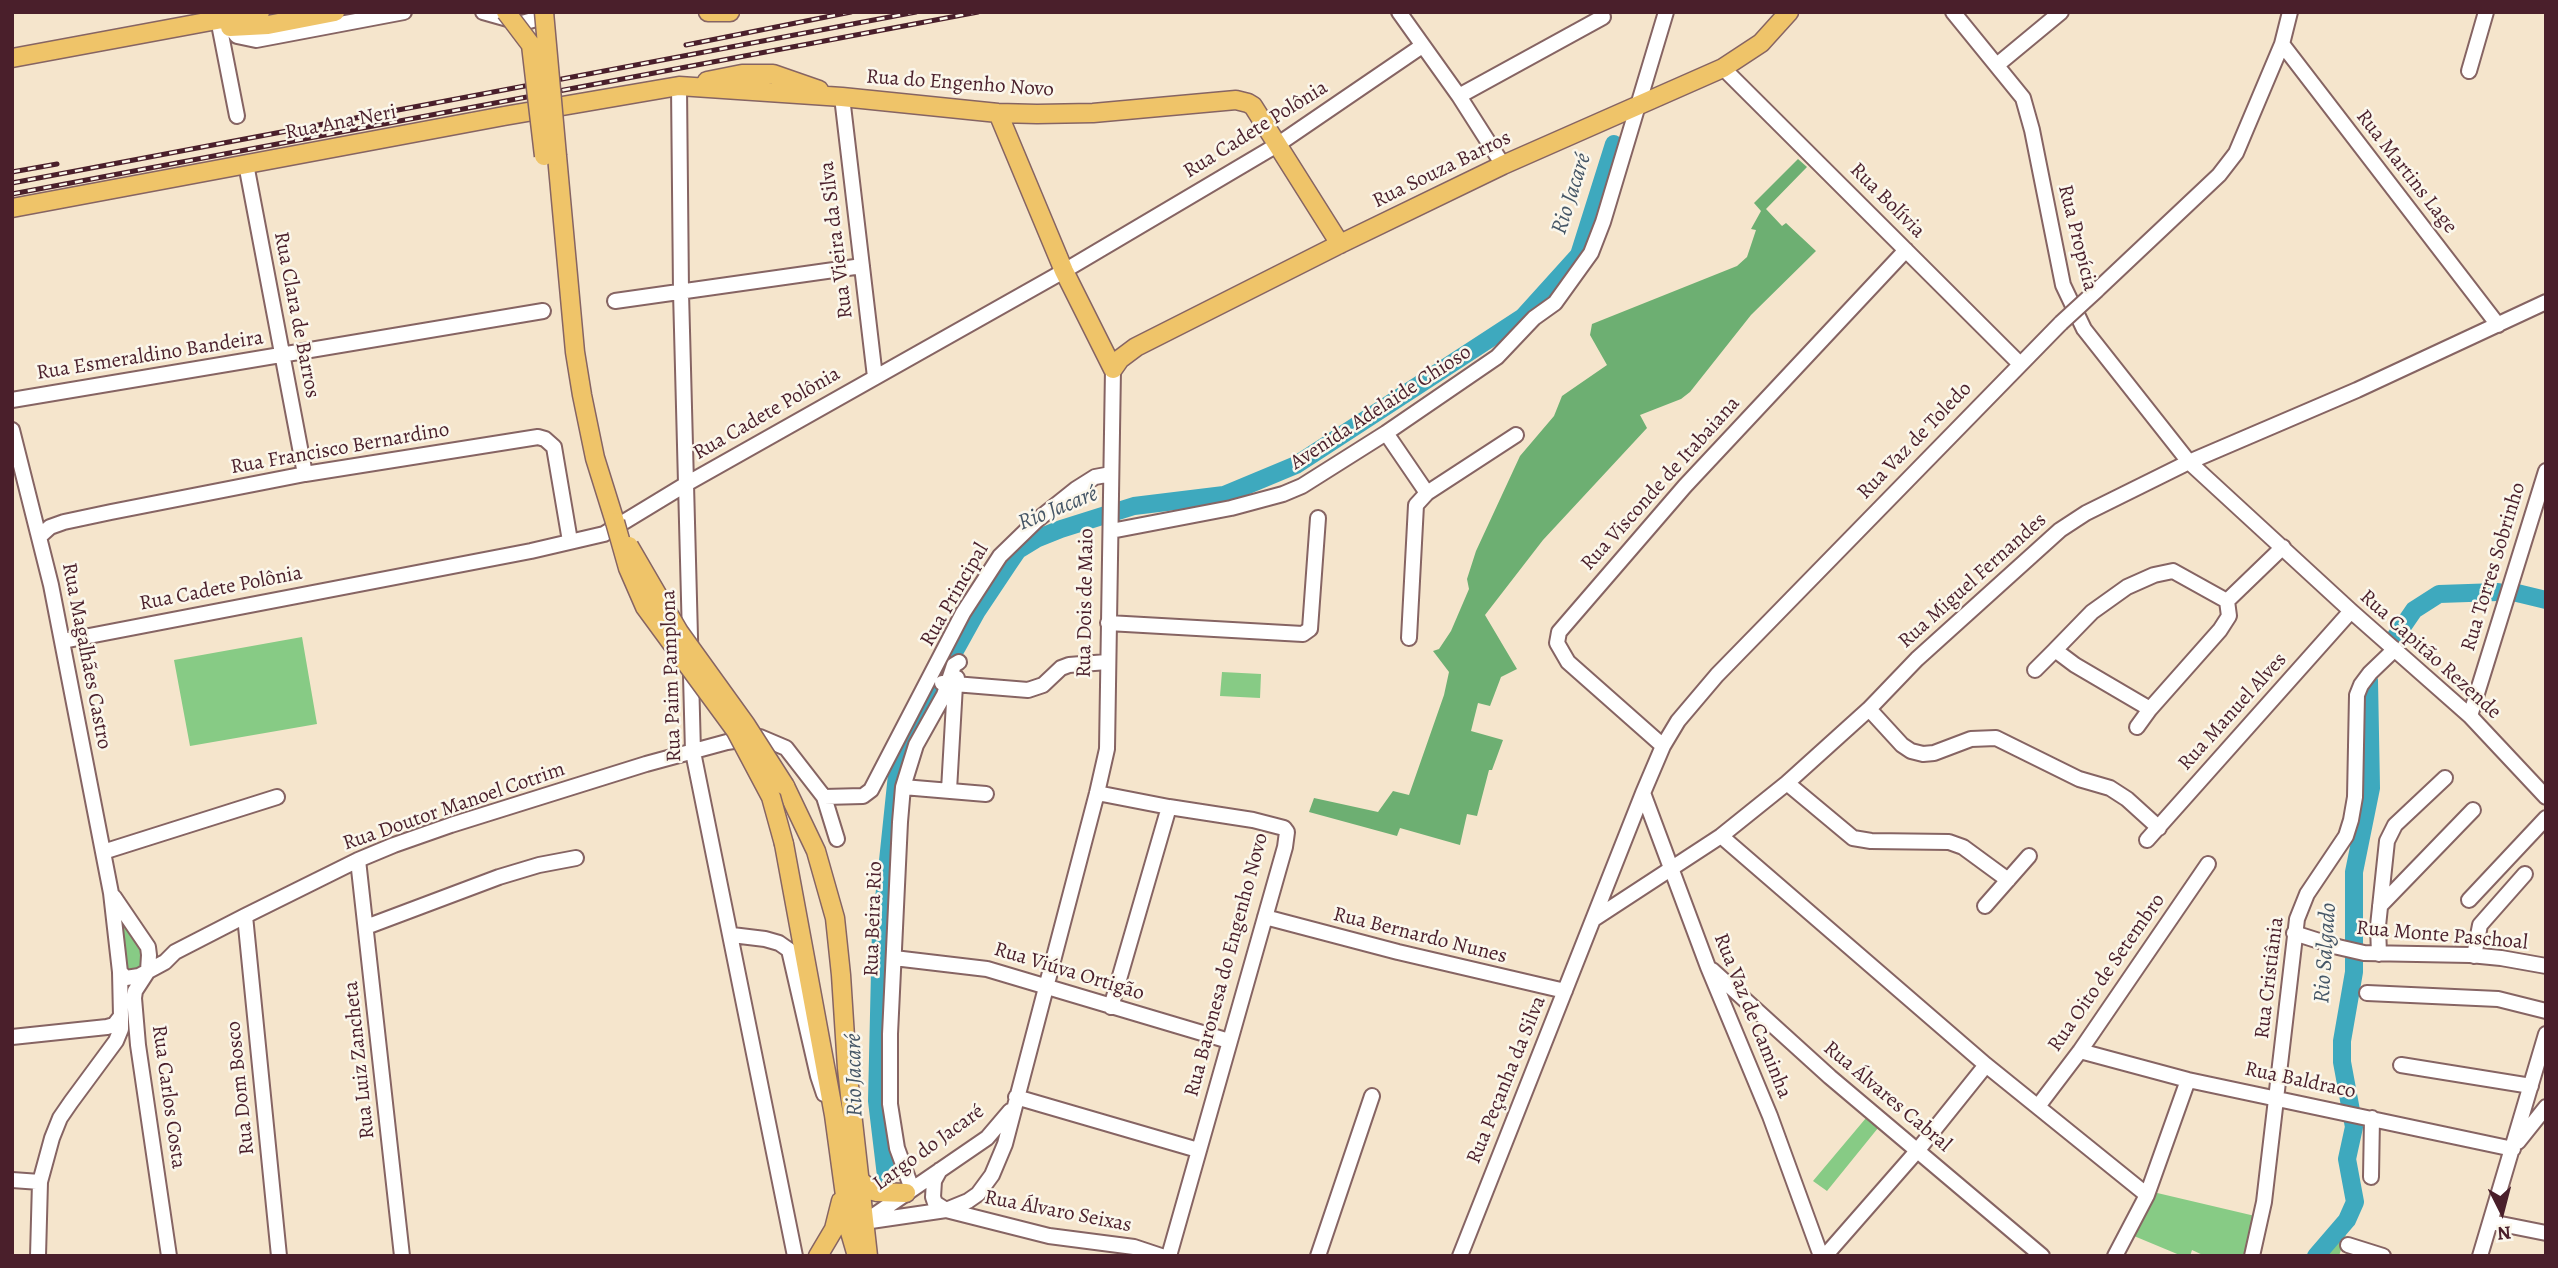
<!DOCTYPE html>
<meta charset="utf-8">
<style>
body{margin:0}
#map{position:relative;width:2558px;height:1268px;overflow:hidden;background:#f5e5cc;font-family:Alegreya,serif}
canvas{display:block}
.frame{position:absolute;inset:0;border:14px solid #4a1f2b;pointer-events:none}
.north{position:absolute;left:2467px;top:1177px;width:70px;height:70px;-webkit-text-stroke:5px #fbf7ec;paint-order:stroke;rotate:174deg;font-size:19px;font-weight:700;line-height:28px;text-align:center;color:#4a1f2b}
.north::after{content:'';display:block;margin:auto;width:24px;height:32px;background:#4a1f2b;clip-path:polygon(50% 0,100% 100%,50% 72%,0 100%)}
</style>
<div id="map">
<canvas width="2558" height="1268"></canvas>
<div class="frame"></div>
<div class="north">N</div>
</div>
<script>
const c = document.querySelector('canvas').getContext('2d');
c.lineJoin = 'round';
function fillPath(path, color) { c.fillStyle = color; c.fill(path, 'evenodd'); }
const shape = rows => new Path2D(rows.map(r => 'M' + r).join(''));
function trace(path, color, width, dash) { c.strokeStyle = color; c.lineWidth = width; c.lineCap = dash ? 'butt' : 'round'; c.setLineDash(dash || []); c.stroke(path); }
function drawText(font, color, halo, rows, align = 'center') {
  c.font = font + ' Alegreya,serif'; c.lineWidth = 5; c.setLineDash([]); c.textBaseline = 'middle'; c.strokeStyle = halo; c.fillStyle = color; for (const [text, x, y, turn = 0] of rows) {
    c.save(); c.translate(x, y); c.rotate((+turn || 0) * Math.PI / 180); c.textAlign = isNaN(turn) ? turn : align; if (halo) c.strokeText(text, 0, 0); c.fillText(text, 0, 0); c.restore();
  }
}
const green = shape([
 [302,637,317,724,190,746,174,660],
 [1222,672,1261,674,1260,698,1220,696],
 [125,924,146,957,144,968,133,972,127,969,125,963,122,925],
 [1866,1118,1878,1128,1827,1191,1813,1181],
 [2349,1122,2355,1123,2349,1162,2351,1163,2356,1194,2363,1196,2352,1223,2350,1222,2339,1256,2311,1256,2328,1231,2332,1232,2351,1206,2352,1201,2350,1194,2347,1193,2342,1162],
 [2153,1192,2255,1216,2243,1256,2205,1256,2192,1250,2190,1256,2182,1256,2134,1236]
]);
const forest = shape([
 [1798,159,1807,167,1766,209,1782,226,1786,223,1816,251,1751,315,1690,392,1681,399,1640,415,1647,428,1543,540,1485,615,1517,669,1501,677,1490,706,1478,703,1471,731,1503,740,1492,770,1489,770,1477,816,1467,814,1460,845,1400,828,1397,836,1309,812,1314,798,1378,812,1393,791,1409,795,1444,695,1449,672,1433,651,1439,649,1451,631,1469,589,1467,579,1476,551,1520,456,1554,416,1562,396,1607,365,1590,335,1592,324,1737,266,1747,257,1756,230,1751,229,1761,211,1754,203]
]);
const river = shape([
 [2517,593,2546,600],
 [2392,642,2414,610,2439,594,2498,592],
 [886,1176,877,1101,881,928,898,765,921,712,977,611,1009,563,1018,550,1036,539,1061,529,1134,506,1224,495,1296,465,1523,317,1579,255,1614,144],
 [2316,1256,2347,1220,2355,1202,2347,1159,2354,1127,2342,1062,2342,1041,2354,972,2354,872,2371,788,2369,680]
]);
const minor = shape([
 [483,12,522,23,540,18,546,12],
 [1399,12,1459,96,1503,165],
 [1953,12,2023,98,2032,130,2063,285,2084,329,2189,462,2351,611,2470,716,2546,797],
 [217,14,237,116],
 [229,26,237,36,256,40,404,12],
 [2282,44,2498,325],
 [1997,65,2061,12],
 [1723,68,2020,364],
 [2469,71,2486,12],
 [679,86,681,292,693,752,795,1256],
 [1459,96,1603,17],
 [842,97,875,377],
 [246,164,305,474],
 [2097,290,2219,175,2236,153,2282,44,2290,12],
 [615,301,862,266],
 [12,400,543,311],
 [12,430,51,585,111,893,120,972,121,1016,121,1029,116,1041,71,1102,60,1118,52,1138,40,1182,38,1256],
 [1386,433,1427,493],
 [1111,531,1231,508,1283,494,1302,486,1386,433,1497,357,1534,318,1555,303,1591,253,1603,222,1666,12],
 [40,536,50,527,64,522,111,512,305,474,538,437,545,439,554,447,570,541],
 [2227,601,2283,547],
 [1108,623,1303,634,1310,629,1318,518],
 [1409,638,1416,505,1427,493,1516,435],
 [63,641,531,551,604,534,688,483,1064,271,1277,145,1422,46],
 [2035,670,2055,650],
 [942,683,1028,690,1043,685,1061,668,1069,665,1107,662],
 [1869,709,1902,745,1911,751,1923,754,1934,753,1971,739,1996,738,2079,779,2110,788,2127,799,2159,828],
 [2470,716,2546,471],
 [2137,727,2150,709,2220,630,2229,616,2227,601,2173,571,2154,575,2127,587,2092,612,2055,650,2075,665,2150,709],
 [1663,746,1568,662,1557,643,1559,632,1685,486,1906,250],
 [1787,783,1853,838,1871,841,1949,842,1963,847,2008,880],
 [903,787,986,794],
 [949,790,955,685,957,678],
 [1097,793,1169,807,1253,820,1284,828,1287,832,1285,847,1169,1256],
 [1643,793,1708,967,1770,1116,1821,1256],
 [824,797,863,796,871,790,963,613,1000,556,1036,521,1076,489,1095,477,1111,474],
 [1721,836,1986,1065,2147,1195],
 [2147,840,2351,611],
 [103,852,277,797],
 [358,860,402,1256],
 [114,897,148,947,149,955,148,971,135,991,134,998,138,1045,169,1256],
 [2469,900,2546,818],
 [1985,906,2029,856],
 [2380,906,2473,810],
 [245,916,279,1256],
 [1265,917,1398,952,1565,991],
 [1594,919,1721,836,1787,783,1869,709,1917,659,2060,530,2086,513,2189,462,2357,390,2546,302],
 [366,927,499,877,539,865,576,858],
 [2294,933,2338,947,2364,953,2470,955,2501,958,2546,966],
 [732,935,765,939,779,943,789,950,818,1076,824,1094],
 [2379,954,2378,926,2387,841,2395,825,2445,778],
 [2474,956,2480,925,2525,874],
 [894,958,987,969,1229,1041],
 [1712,970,1830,1077,2042,1256],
 [120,972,126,978,139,976,165,962,175,952,245,916,358,860,394,845,451,825,646,764,727,742,760,737,786,748,824,797,837,839],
 [2367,993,2498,999,2546,1011],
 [1111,1007,1169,807],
 [12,1037,107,1027,114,1025,121,1016],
 [2080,1051,2188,1080,2513,1149],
 [2401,1065,2531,1086],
 [1016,1097,1198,1150],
 [2039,1105,2080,1051,2208,864],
 [2518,1142,2546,1107],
 [940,1170,934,1181,933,1197,935,1203,946,1210,1049,1236,1134,1247,1161,1256],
 [2371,1177,2372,1118],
 [12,1180,40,1182],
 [912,1189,897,1148,890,1104,890,1034,900,822,903,787,916,745,944,695,954,665,959,662],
 [866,1221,987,1138,1010,1111],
 [864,1222,946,1210,968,1201,978,1194,992,1175,1005,1144,1097,793,1107,749,1113,369],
 [2491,1222,2546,1233],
 [2348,1245,2383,1256],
 [1318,1256,1372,1096],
 [1460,1256,1643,793,1663,746,1678,721,1717,675,2061,323],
 [1825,1256,1917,1151,1986,1065],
 [2115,1256,2147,1195,2188,1080],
 [2252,1256,2264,1202,2297,919,2307,894,2346,836,2351,820,2355,797,2357,695,2361,685,2370,673,2395,649],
 [2480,1256,2546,1034]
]);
const major = shape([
 [708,12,730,12],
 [230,27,268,25,335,12],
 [12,58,260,12],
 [707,81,742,74,773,74,819,90],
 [998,113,1064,271,1113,369,1120,359,1136,347,1340,244,1503,165,1723,68,1761,43,1789,12],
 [557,156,575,352,582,395,595,458,615,522],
 [12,208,504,116,679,86,842,97,998,113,1037,114,1093,113,1236,100,1248,103,1253,106,1340,244],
 [785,786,816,851,835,918,841,975,847,1068,868,1256],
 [784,844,834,1115,850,1232,857,1256],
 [859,1179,870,1190,877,1192,906,1193],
 [818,1256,834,1229,841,1201]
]);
const rail = shape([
 [686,45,851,12],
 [12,172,57,164],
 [12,183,916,12],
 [12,194,978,12]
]);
const minorBridge = shape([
 [2061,323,2097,290]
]);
const majorBridge = shape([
 [506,12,531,45,544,156],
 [544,12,557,156],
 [615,522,628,568,645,607,736,731,771,797,784,844],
 [629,546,679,632,746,725,785,786]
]);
const streetNames = [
 ["Rua do Engenho Novo",960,84,4],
 ["Rua Ana Neri",341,123,-11],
 ["Rua Cadete Polônia",1256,130,-32],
 ["Rua Souza Barros",1442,170,-26],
 ["Rua Martins Lage",2406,172,52],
 ["Rua Bolívia",1887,201,45],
 ["Rua Propícia",2077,238,76],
 ["Rua Vieira da Silva",837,240,-97],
 ["Rua Clara de Barros",296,315,79],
 ["Rua Esmeraldino Bandeira",150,356,-9],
 ["Avenida Adelaide Chioso",1381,408,-33],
 ["Rua Cadete Polônia",767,414,-30],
 ["Rua Vaz de Toledo",1915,441,-46],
 ["Rua Francisco Bernardino",340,449,-10],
 ["Rua Visconde de Itabaiana",1661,484,-48],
 ["Rua Torres Sobrinho",2494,567,-73],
 ["Rua Miguel Fernandes",1973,581,-42],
 ["Rua Cadete Polônia",221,589,-11],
 ["Rua Principal",955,595,-60],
 ["Rua Dois de Maio",1086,603,-89],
 ["Rua Capitão Rezende",2430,655,42],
 ["Rua Magalhães Castro",86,656,79],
 ["Rua Paim Pamplona",672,676,-92],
 ["Rua Manuel Alves",2233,712,-48],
 ["Rua Doutor Manoel Cotrim",454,807,-19],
 ["Rua Beira Rio",874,919,-88],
 ["Rua Bernardo Nunes",1420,936,14],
 ["Rua Monte Paschoal",2442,936,5],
 ["Rua Baronesa do Engenho Novo",1227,965,-75],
 ["Rua Viúva Ortigão",1069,972,17],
 ["Rua Oito de Setembro",2107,973,-55],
 ["Rua Cristiânia",2270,978,-83],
 ["Rua Vaz de Caminha",1752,1016,68],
 ["Rua Luiz Zancheta",360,1060,-96],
 ["Rua Peçanha da Silva",1507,1080,-68],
 ["Rua Baldraco",2300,1081,12],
 ["Rua Dom Bosco",241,1088,-96],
 ["Rua Carlos Costa",168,1097,82],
 ["Rua Álvares Cabral",1887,1097,40],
 ["Largo do Jacaré",929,1148,-36],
 ["Rua Álvaro Seixas",1058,1212,11]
];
const waterNames = [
 ["Rio Jacaré",1572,194,-72],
 ["Rio Jacaré",1058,509,-22],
 ["Rio Salgado",2326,953,-86],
 ["Rio Jacaré",855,1075,-91]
];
fillPath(green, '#87cb85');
fillPath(forest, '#6daf72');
trace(river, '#3ea9be', 18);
trace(minor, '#866463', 18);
trace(major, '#866463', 21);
trace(minor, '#fff', 14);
trace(major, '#efc469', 18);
trace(rail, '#4a1f2b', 5);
trace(rail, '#fbf7ec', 2.5, [8]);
trace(minorBridge, '#866463', 18, []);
trace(majorBridge, '#866463', 21, []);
trace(minorBridge, '#fff', 14);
trace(majorBridge, '#efc469', 18);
drawText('21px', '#4a1f2b', '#fbf7ec', streetNames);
drawText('italic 23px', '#455666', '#fbf7ec', waterNames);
</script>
